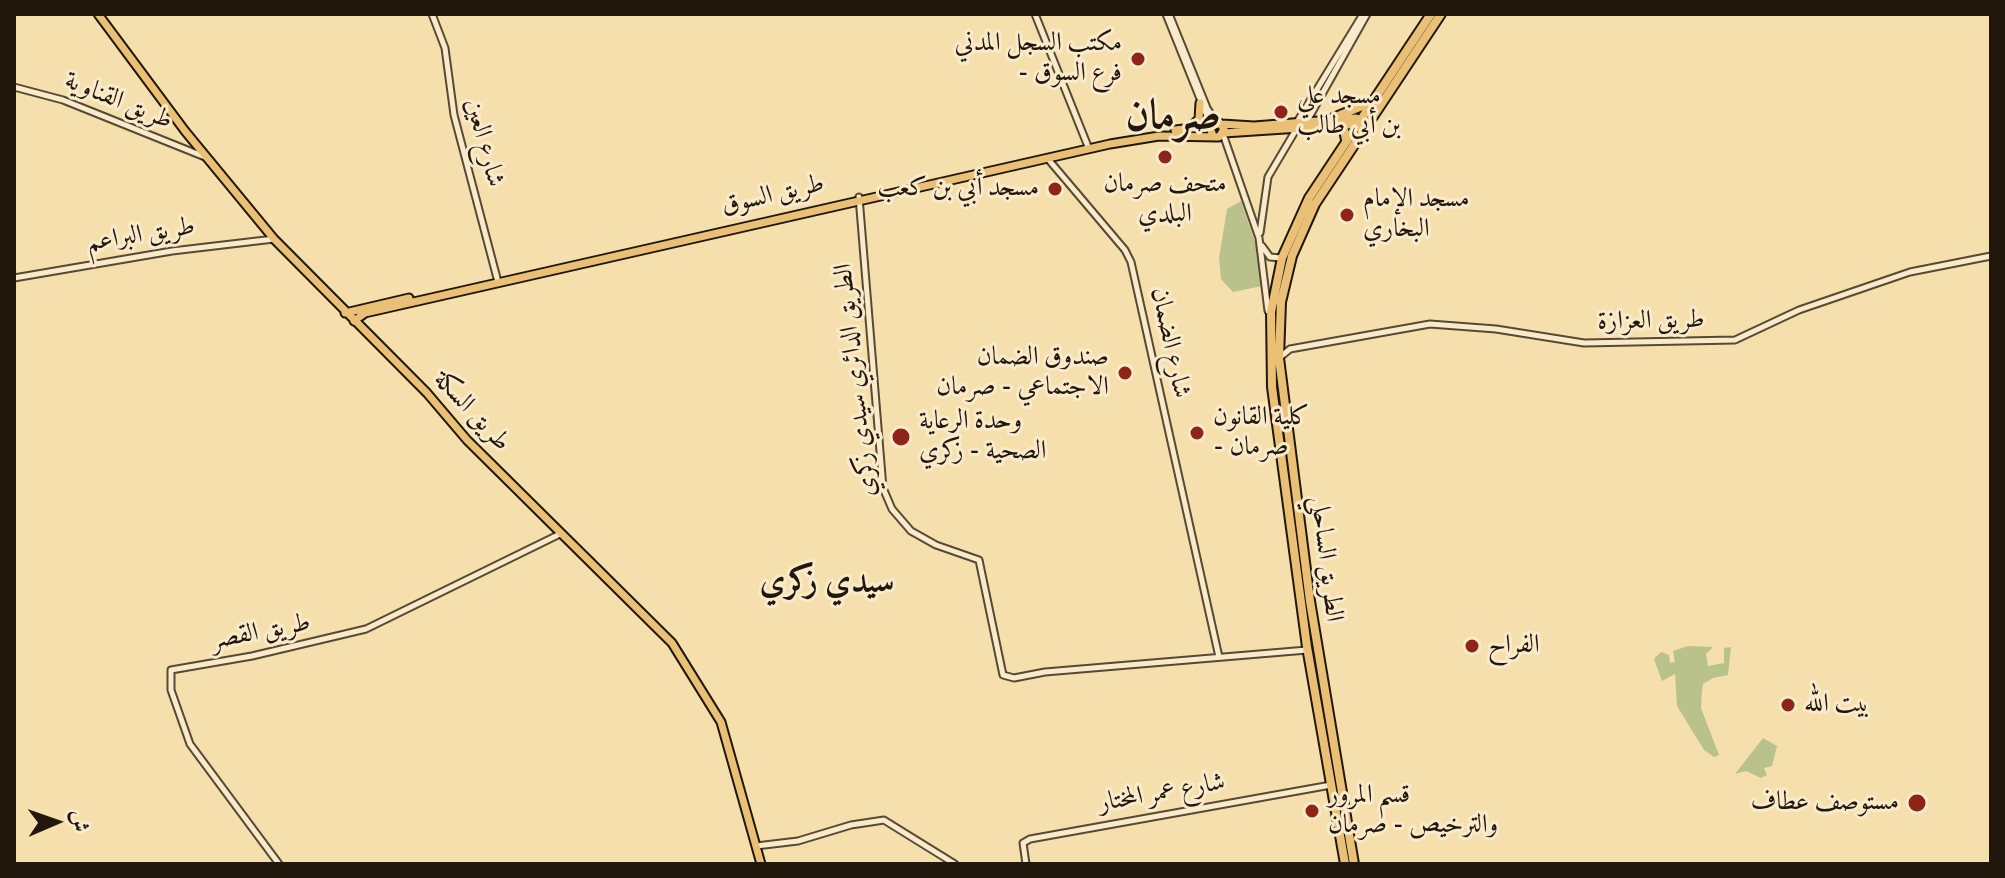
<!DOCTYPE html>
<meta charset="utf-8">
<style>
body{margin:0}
#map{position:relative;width:2005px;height:878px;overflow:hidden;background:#f5dfad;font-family:"IM FELL Double Pica",Amiri,serif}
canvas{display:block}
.frame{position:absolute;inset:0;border:16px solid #22170c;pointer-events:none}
.north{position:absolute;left:16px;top:782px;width:80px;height:80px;-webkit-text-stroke:6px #f8eaca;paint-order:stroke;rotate:88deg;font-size:22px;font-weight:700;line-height:32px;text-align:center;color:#22170c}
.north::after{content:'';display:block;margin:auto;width:28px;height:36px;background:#22170c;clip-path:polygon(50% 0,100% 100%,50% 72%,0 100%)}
</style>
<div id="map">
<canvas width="2005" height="878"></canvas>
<div class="frame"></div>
<div class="north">ش</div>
</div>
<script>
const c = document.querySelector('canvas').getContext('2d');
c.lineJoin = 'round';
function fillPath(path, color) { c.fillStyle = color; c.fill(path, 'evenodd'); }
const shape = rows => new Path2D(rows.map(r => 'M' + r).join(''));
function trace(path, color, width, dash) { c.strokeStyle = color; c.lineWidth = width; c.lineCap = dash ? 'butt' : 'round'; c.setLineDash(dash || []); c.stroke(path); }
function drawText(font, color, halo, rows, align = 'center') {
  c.font = font + ' "IM FELL Double Pica",Amiri,serif'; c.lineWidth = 6; c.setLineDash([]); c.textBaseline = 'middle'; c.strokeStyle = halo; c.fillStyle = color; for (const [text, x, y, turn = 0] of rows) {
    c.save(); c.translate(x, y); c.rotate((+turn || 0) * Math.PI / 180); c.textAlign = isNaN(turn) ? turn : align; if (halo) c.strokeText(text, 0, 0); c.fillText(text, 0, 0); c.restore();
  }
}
const green = shape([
 [1241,201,1259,254,1262,286,1233,292,1221,279,1219,258,1227,209],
 [1688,646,1713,647,1706,654,1708,666,1724,663,1724,648,1731,647,1728,675,1713,678,1703,684,1702,691,1701,708,1719,755,1714,757,1704,750,1677,706,1675,674,1662,681,1654,659,1661,652,1669,655,1670,663,1675,662,1673,651],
 [1763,738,1777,746,1772,766,1764,768,1767,775,1761,778,1746,771,1735,774]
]);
const tertiary = shape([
 [432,14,445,48,454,115,498,282],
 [1035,14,1089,149],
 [1166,14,1211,126],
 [1169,14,1207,108,1216,122],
 [14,87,63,100,205,157],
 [1307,121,1367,14],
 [1297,122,1363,14],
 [1223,134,1259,238,1268,311],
 [1048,159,1125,250,1131,262,1219,657],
 [859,197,883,488,892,509,911,531,936,545,979,560,1003,675,1014,678,1045,672,1307,650],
 [1260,233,1268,177,1297,128],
 [1262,246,1270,257,1281,258],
 [14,278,172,251,274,239],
 [1279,358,1290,349,1430,324,1496,329,1584,343,1735,340,1799,310,1910,272,1991,256],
 [756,846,798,841,851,825,884,820,955,864],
 [279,864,190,744,171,690,171,670,252,656,366,629,562,533],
 [1026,864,1023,843,1030,839,1331,785]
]);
const primary = shape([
 [98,14,185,131,274,239,427,393,467,440,672,643,721,722,761,864],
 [1222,124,1254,126,1356,118,1365,122],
 [1189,128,1199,119,1200,103],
 [1175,130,1211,126],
 [1224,133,1361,124],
 [345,313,409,298],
 [354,321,365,313,1110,144,1159,136,1219,137,1224,129,1220,123,1210,127,1213,136]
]);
const trunk = shape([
 [1331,119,1369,103],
 [1337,124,1344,130,1346,140],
 [1345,864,1307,647,1272,387,1271,312,1282,258,1309,198,1431,14],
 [1354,864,1310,601,1279,358,1281,302,1292,256,1315,204,1441,14]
]);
const markers = [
 [1138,59,8,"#8f2418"],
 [1281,112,8,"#8f2418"],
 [1165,157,8,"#8f2418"],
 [1055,189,8,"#8f2418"],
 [1347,215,8,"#8f2418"],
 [1125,373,8,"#8f2418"],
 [1197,433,8,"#8f2418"],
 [901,437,10,"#8f2418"],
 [1472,646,8,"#8f2418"],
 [1788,705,8,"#8f2418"],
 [1917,803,10,"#8f2418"],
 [1312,811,8,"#8f2418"]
];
const poiNames = [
 ["مكتب السجل المدني",1122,44,"right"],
 ["- فرع السوق",1122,74,"right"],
 ["مسجد علي",1297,97],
 ["بن أبي طالب",1297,127],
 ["متحف صرمان",1165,185,"center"],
 ["البلدي",1165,215,"center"],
 ["مسجد أبي بن كعب",1039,189,"right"],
 ["مسجد الإمام",1363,200],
 ["البخاري",1363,230],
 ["صندوق الضمان",1109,358,"right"],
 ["الاجتماعي - صرمان",1109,388,"right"],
 ["كلية القانون",1213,418],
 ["- صرمان",1213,448],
 ["وحدة الرعاية",919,422],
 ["الصحية - زكري",919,452],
 ["الفراح",1488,646],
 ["بيت الله",1804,705],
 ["قسم المرور",1328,796],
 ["والترخيص - صرمان",1328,826],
 ["مستوصف عطاف",1899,803,"right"]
];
const streetNames = [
 ["طريق القناوية",118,102,22],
 ["شارع العين",483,143,75],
 ["طريق السوق",773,196,-13],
 ["طريق البراعم",141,236,-9],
 ["طريق العزازة",1651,322,-1],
 ["شارع الضمان",1169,343,78],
 ["الطريق الدائري سيدي زكري",857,380,-96],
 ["طريق السكة",471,412,47],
 ["الطريق الساحلي",1325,559,83],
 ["طريق القصر",261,633,-11],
 ["شارع عمر المختار",1162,794,-10]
];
const districtNames = [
 ["سيدي زكري",827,584]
];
const townNames = [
 ["صرمان",1173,119]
];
fillPath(green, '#bac28b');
trace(tertiary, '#574934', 9);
trace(primary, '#22170c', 11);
trace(trunk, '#22170c', 12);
trace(tertiary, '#f8eaca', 5);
trace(primary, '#eac076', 7);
trace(trunk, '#eac076', 8);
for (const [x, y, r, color] of markers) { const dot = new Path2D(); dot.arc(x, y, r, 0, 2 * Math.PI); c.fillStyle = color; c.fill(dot); trace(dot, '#f8eaca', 3); }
drawText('26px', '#22170c', '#f8eaca', poiNames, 'left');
drawText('26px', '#22170c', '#f8eaca', streetNames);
drawText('bold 34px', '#22170c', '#f8eaca', districtNames);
drawText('bold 42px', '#22170c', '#f8eaca', townNames);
</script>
